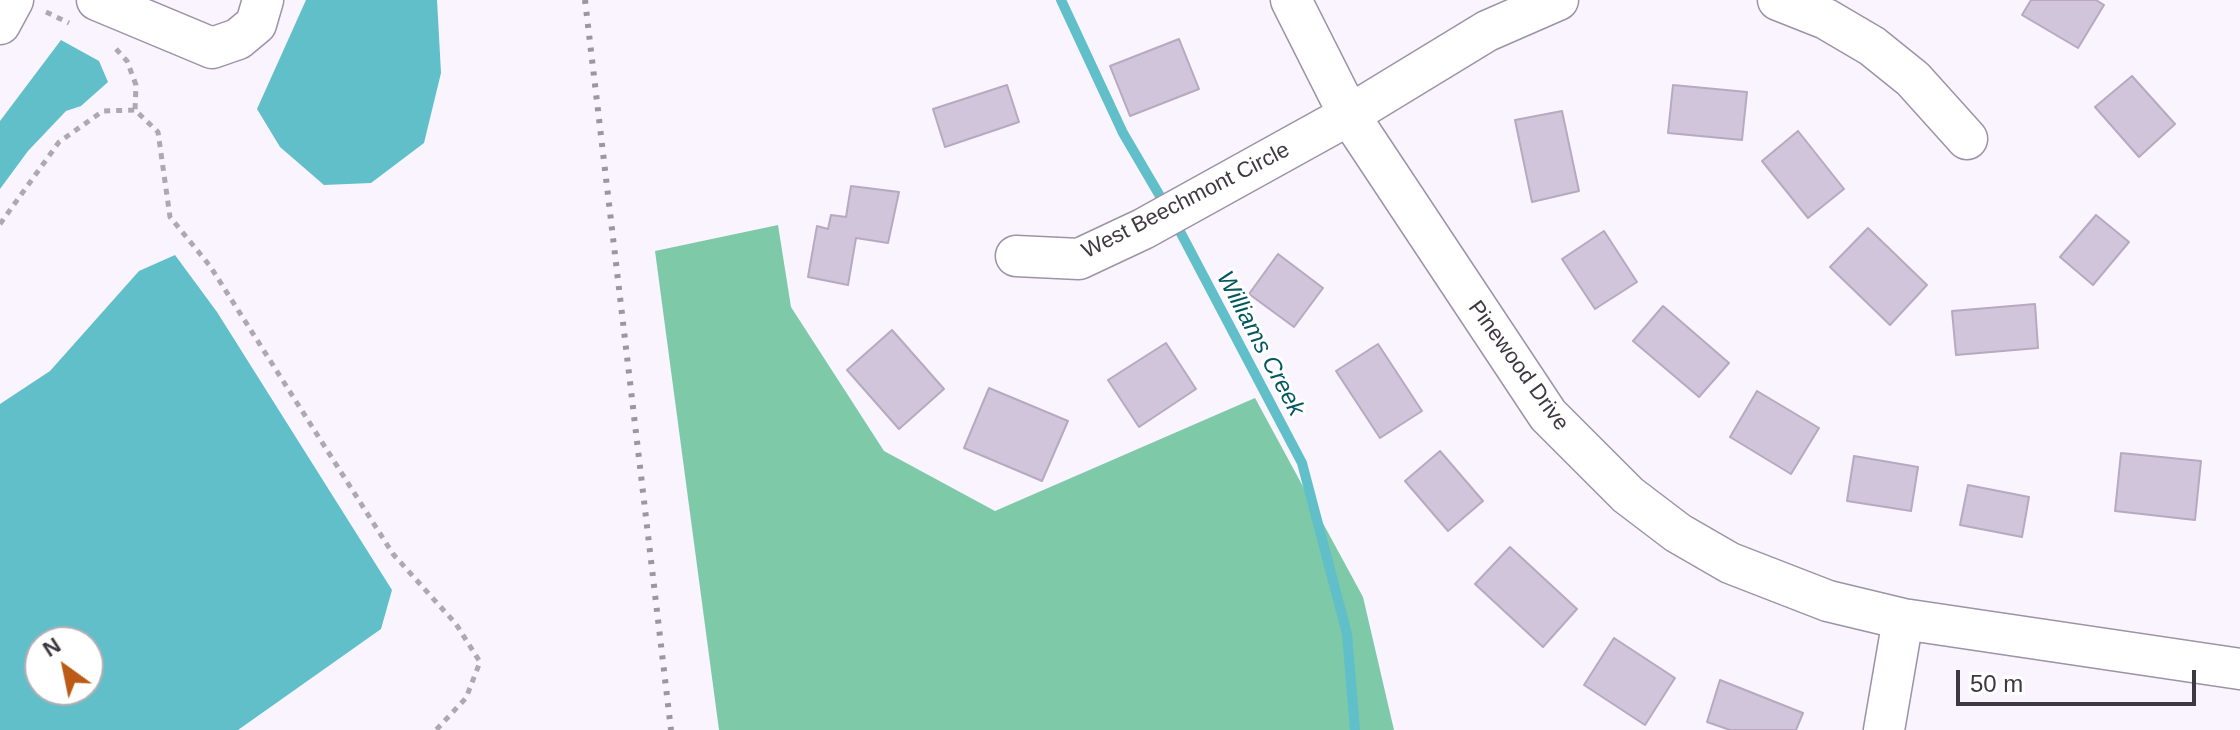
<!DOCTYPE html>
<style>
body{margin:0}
#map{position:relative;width:2240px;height:730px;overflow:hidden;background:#f9f4fe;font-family:Helvetica,sans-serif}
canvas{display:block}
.north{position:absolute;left:24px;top:626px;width:80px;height:80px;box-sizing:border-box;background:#fff;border:2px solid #b1afb3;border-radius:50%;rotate:327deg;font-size:22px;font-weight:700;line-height:32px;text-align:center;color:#3d3841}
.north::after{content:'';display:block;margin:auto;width:28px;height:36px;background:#bb5b16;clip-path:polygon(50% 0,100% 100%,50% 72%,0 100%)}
.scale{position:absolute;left:1956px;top:670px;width:240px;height:36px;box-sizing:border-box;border:4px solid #3d3841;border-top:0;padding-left:10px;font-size:24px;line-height:28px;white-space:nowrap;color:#3d3841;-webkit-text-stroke:6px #fff;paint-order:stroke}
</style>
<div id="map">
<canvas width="2240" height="730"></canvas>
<div class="north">N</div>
<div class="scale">50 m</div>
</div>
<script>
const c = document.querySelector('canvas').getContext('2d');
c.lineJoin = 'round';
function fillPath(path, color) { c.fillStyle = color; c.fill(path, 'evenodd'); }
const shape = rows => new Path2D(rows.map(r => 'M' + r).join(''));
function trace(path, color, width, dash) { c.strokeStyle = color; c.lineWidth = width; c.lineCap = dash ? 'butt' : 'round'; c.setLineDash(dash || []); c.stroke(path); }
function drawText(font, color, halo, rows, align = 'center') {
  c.font = font + ' Helvetica,sans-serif'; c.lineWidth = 6; c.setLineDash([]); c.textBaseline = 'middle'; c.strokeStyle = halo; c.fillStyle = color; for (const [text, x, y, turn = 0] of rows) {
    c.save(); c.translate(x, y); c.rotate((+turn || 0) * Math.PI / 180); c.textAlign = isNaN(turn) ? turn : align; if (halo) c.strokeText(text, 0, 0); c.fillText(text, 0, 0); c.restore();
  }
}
const forest = shape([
 [778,225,791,307,884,451,995,511,1255,398,1363,597,1394,730,719,730,655,251]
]);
const water = shape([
 [306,0,437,0,441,73,424,143,371,183,324,185,280,147,257,109],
 [61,40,99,61,108,82,81,106,66,111,28,151,0,189,0,121],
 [175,255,217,312,392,590,381,629,238,730,0,730,0,404,50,371,139,271],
 [40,642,88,642,88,690,40,690]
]);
const stream = shape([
 [1061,0,1123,133,1167,208],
 [1175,222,1302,463,1347,634,1355,730]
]);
const building = shape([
 [2031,0,2096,0,2104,5,2078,48,2022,15,2031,0],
 [1179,39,1199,89,1130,116,1110,66,1179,39],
 [2132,76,2175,124,2139,157,2095,107,2132,76],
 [1007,85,1019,122,945,147,933,109,1007,85],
 [1673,85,1747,92,1742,140,1668,133,1673,85],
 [1562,111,1579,191,1532,202,1515,120,1562,111],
 [1798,131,1844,189,1808,218,1762,161,1798,131],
 [851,186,899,192,888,243,856,238,848,285,808,277,817,226,828,229,831,215,846,217,851,186],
 [2096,215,2129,242,2093,285,2060,257,2096,215],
 [1868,228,1927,285,1890,325,1830,267,1868,228],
 [1604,231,1637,282,1595,309,1562,259,1604,231],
 [1278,254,1323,288,1294,327,1249,294,1278,254],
 [2035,304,2038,348,1956,355,1952,311,2035,304],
 [1663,306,1729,363,1699,397,1633,341,1663,306],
 [892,330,944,389,899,429,847,370,892,330],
 [1166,343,1196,389,1139,427,1108,380,1166,343],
 [1378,344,1422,411,1380,438,1336,371,1378,344],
 [989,388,1068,421,1042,481,964,448,989,388],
 [1757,391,1819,428,1791,474,1730,437,1757,391],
 [1440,451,1483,501,1448,531,1405,481,1440,451],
 [2121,453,2201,461,2195,520,2115,511,2121,453],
 [1854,456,1918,467,1911,511,1847,501,1854,456],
 [1968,485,2029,497,2022,537,1960,525,1968,485],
 [1510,547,1577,609,1543,647,1475,584,1510,547],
 [1614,638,1675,678,1645,725,1584,685,1614,638],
 [1720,680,1803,713,1796,730,1730,730,1707,722,1720,680]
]);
const path = shape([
 [46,12,69,23],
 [116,49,127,61,136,85,135,110],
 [0,224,59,142,103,111,135,110,158,132,170,217,210,266,393,554,456,624,480,662,466,698,436,730]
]);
const minor = shape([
 [97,0,212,48,238,39,256,24,263,0],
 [1291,0,1349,115,1548,415,1628,495,1678,533,1730,563,1828,601,1903,619,2240,669],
 [1778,0,1826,19,1872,46,1913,79,1967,139],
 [0,24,13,0],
 [1016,256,1079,259,1143,229,1349,115,1487,31,1558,0],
 [1884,730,1903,619]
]);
const rail = shape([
 [585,0,671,730]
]);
const streetNames = [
 ["West Beechmont Circle",1186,201,-27],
 ["Pinewood Drive",1518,366,54]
];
const waterNames = [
 ["Williams Creek",1260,344,62]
];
fillPath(forest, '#7ec9a8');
fillPath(water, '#61bfca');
trace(stream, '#61bfca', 10);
fillPath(building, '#d1c5dc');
trace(building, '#b6a9c0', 2);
trace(minor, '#9e92a8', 43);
trace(path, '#ada8b2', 5, [6, 6]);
trace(minor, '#fff', 40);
trace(rail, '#9b96a0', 6, [4, 8]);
drawText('22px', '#3d3841', '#fff', streetNames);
drawText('italic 24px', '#00575f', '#fff', waterNames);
</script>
